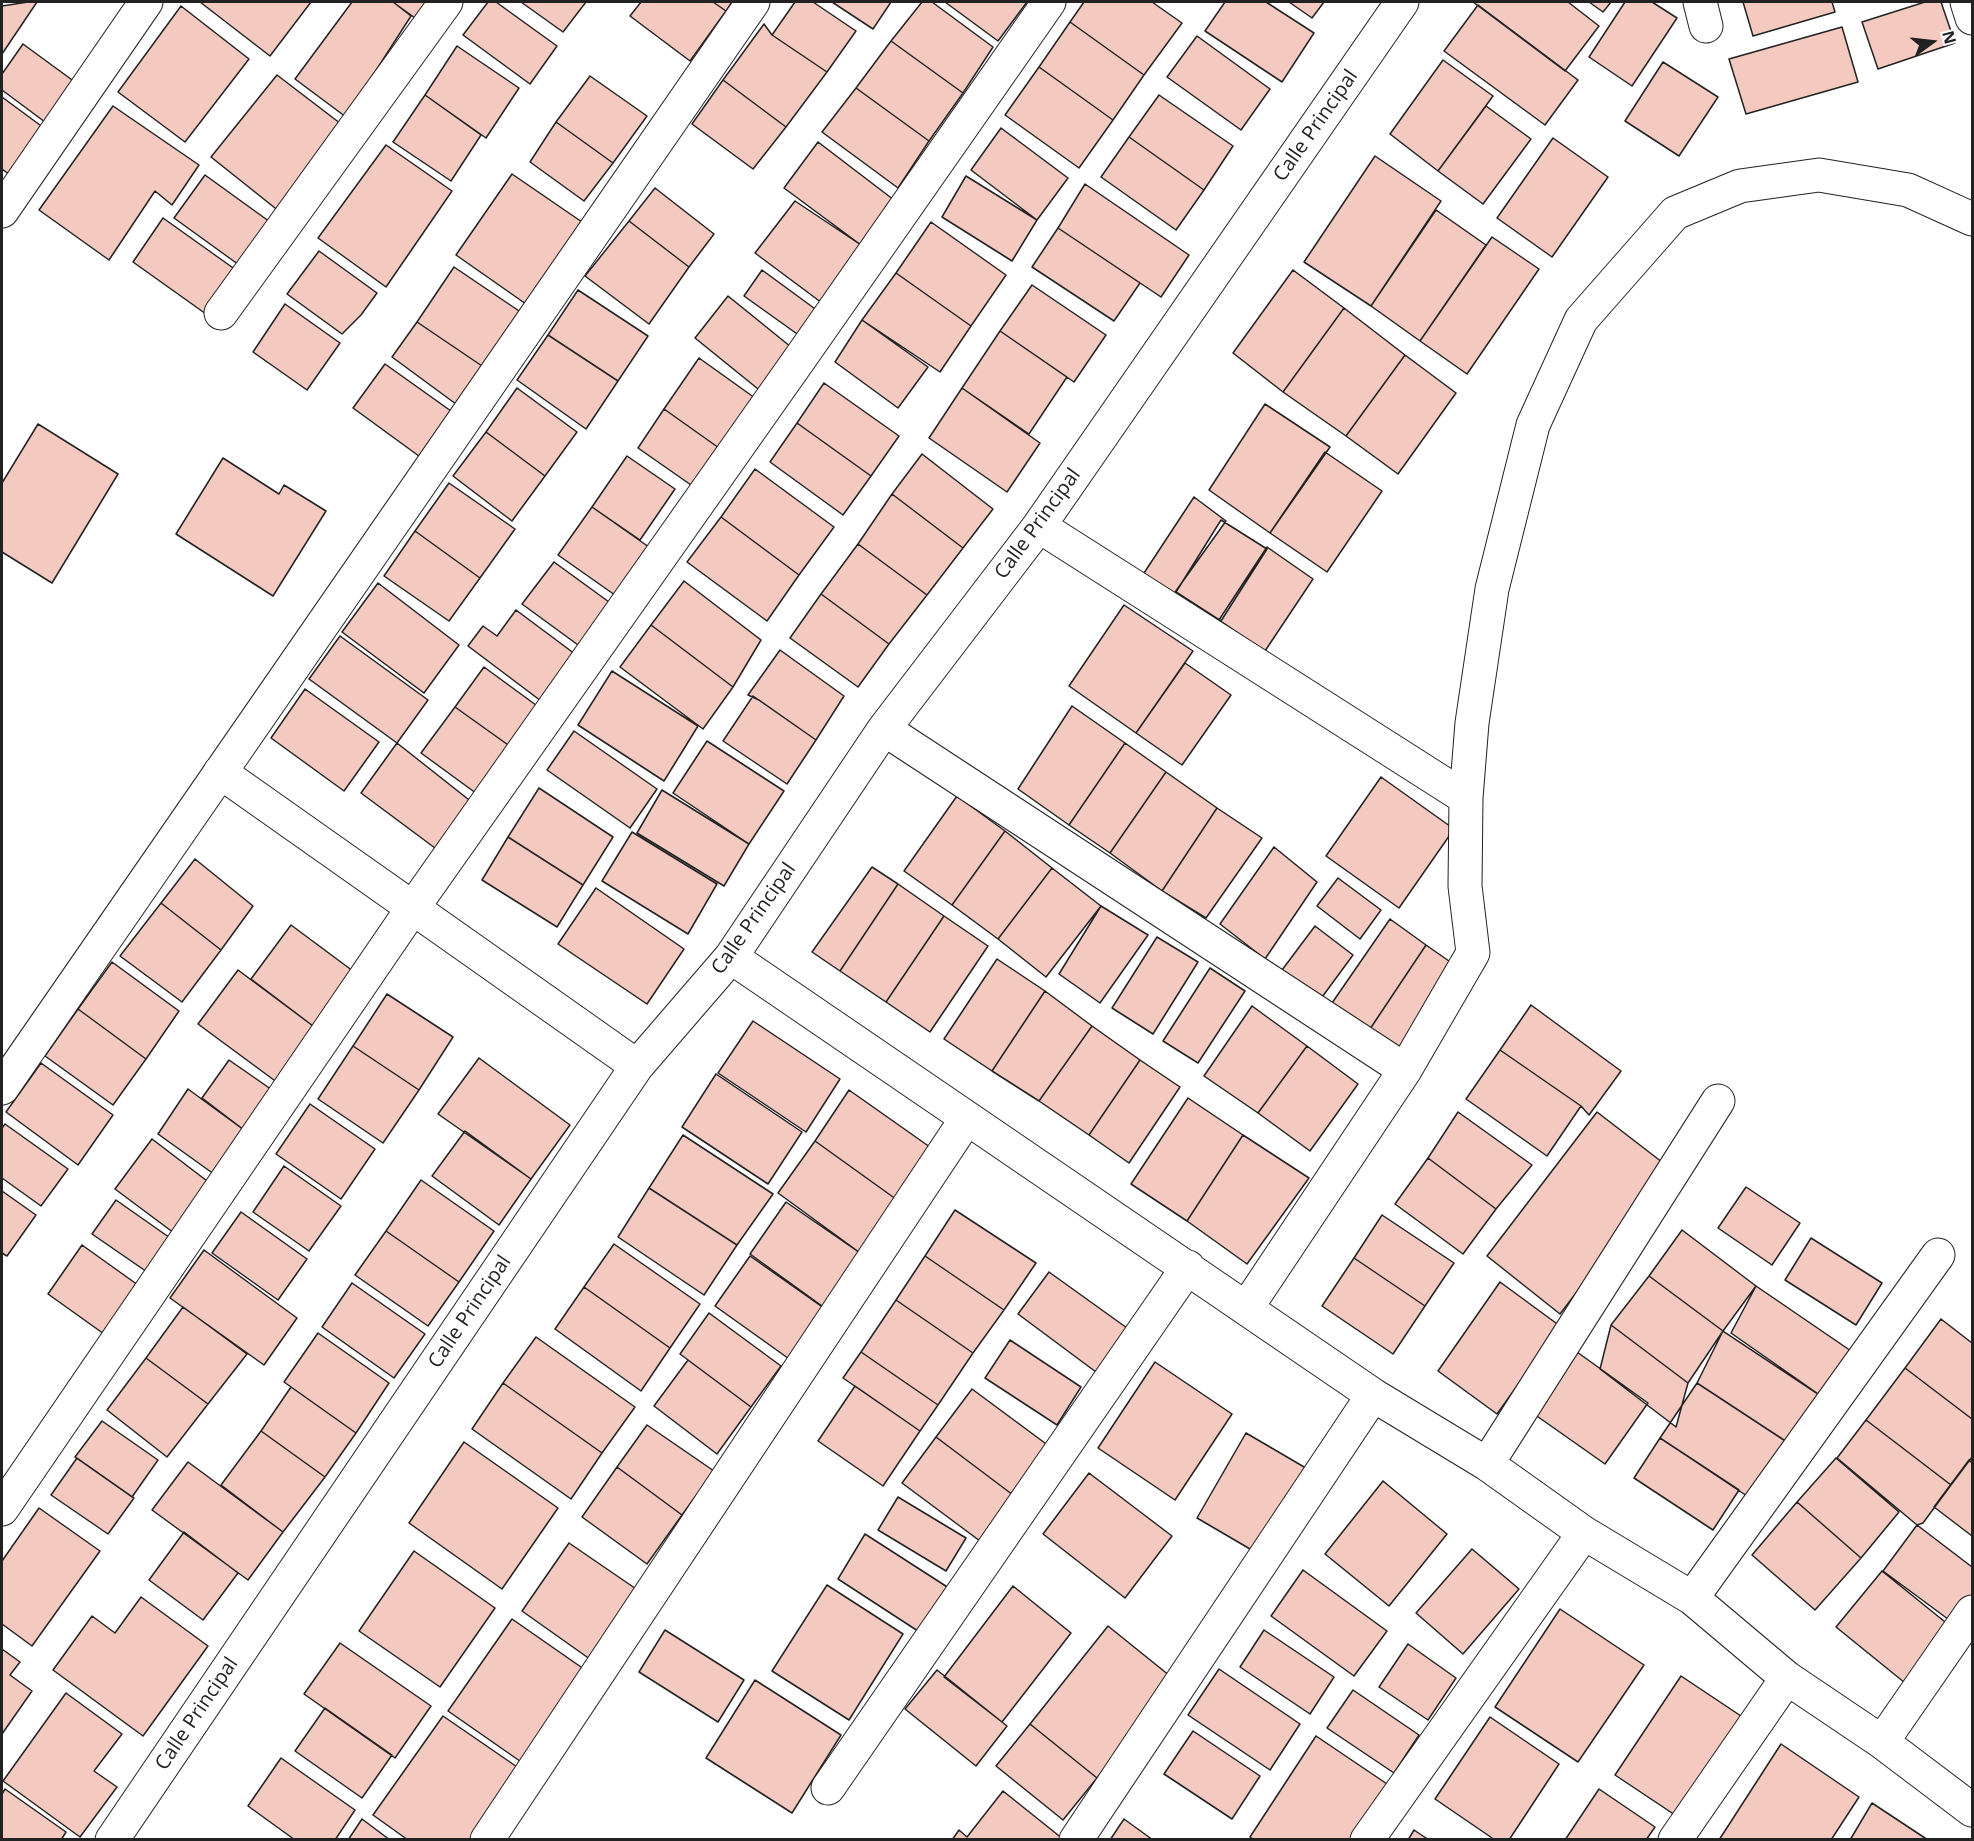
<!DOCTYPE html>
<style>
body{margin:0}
#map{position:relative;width:1974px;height:1841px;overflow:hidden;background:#fff;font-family:"Open Sans",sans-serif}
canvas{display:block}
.frame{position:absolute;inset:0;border:3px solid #222;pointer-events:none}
.north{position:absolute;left:1902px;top:12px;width:60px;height:60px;-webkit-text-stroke:4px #fff;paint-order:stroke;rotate:75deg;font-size:16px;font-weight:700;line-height:24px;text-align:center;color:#222}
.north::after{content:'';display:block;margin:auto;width:21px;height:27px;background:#222;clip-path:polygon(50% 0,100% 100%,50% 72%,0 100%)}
</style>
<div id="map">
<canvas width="1974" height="1841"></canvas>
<div class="frame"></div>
<div class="north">N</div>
</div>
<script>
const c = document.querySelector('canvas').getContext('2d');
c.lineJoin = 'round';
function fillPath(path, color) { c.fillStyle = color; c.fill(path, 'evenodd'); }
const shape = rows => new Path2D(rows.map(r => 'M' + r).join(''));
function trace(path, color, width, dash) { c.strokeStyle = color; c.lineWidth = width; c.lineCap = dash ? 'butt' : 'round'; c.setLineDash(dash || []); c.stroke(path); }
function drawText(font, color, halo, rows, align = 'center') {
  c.font = font + ' "Open Sans",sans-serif'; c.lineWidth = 4.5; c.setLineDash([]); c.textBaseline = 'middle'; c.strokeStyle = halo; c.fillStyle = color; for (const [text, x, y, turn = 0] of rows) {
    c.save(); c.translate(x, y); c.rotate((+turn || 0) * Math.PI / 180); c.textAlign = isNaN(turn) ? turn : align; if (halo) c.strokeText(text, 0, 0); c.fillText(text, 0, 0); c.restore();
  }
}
const building = shape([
 [28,2,37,2,2,54,2,6,28,2],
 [200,2,311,2,270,56,200,2],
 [352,2,393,2,411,16,346,117,295,79,352,2],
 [393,2,445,2,426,26,393,2],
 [488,2,496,2,557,46,530,84,463,35,488,2],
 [521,2,586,2,563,32,521,2],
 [641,2,713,2,726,11,690,61,630,16,641,2],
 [713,2,732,2,726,11,713,2],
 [795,2,813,2,856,31,827,72,772,35,795,2],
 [832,2,891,2,873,29,832,2],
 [922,2,932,2,993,47,963,93,891,41,922,2],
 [945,2,1027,2,998,41,945,2],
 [1084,2,1152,2,1182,23,1144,75,1070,22,1084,2],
 [1225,2,1266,2,1314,33,1282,82,1205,31,1225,2],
 [1289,2,1324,2,1312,18,1289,2],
 [1473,2,1568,2,1599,26,1565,71,1473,2],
 [1589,2,1611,2,1603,12,1589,2],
 [1625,2,1652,2,1677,18,1632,86,1589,57,1625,2],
 [1743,2,1832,2,1835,12,1753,36,1743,2],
 [1925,2,1941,2,1955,43,1878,69,1862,22,1925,2],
 [1478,5,1578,80,1545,125,1444,51,1478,5],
 [181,6,249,59,185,142,118,92,181,6],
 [1070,22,1144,75,1113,120,1039,67,1070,22],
 [764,24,772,35,827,72,786,127,723,80,764,24],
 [1842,27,1858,82,1746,114,1729,59,1842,27],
 [1197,36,1270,89,1241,130,1167,77,1197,36],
 [891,41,963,93,929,141,856,88,891,41],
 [23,44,79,85,49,125,2,90,2,74,23,44],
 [457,46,519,88,486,138,425,95,457,46],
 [1443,60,1493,96,1438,171,1390,134,1443,60],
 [1663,62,1718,97,1679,156,1625,121,1663,62],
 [1039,67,1113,120,1079,168,1005,115,1039,67],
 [277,75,345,127,280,212,211,157,277,75],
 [590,76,647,116,613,163,556,122,590,76],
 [723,80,786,127,753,169,692,124,723,80],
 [856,88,929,141,898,188,822,132,856,88],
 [425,95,481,135,451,181,393,142,425,95],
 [1159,95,1233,146,1204,190,1129,137,1159,95],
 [2,97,48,131,14,178,2,169,2,97],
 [113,106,199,165,172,205,155,191,109,260,39,210,113,106],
 [1486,106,1531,139,1483,204,1438,171,1486,106],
 [556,122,613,163,584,201,530,162,556,122],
 [1001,128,1068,178,1037,220,971,170,1001,128],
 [1129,137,1204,190,1176,230,1101,177,1129,137],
 [1553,138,1608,177,1552,257,1497,218,1553,138],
 [818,142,894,200,861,245,784,188,818,142],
 [386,145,452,191,386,287,318,238,386,145],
 [1375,156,1441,201,1371,306,1304,262,1375,156],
 [512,174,582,222,526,304,456,255,512,174],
 [205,175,277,227,246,270,174,218,205,175],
 [966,176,1037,220,1012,261,942,217,966,176],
 [1085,184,1189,255,1161,297,1058,228,1085,184],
 [655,188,714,234,689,267,629,221,655,188],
 [795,201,861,245,822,303,755,253,795,201],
 [1436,210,1486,245,1420,341,1371,306,1436,210],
 [163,218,236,270,206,314,133,262,163,218],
 [629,221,689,267,649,324,585,276,629,221],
 [931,222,1006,275,971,326,896,273,931,222],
 [1058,228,1140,283,1114,321,1032,267,1058,228],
 [1492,237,1539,269,1467,374,1420,341,1492,237],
 [319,251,377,293,361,315,342,334,287,294,319,251],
 [454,267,525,315,488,370,417,322,454,267],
 [762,270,818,311,800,336,744,296,762,270],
 [1293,270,1344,308,1283,392,1233,353,1293,270],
 [896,273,971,326,940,372,862,320,896,273],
 [1032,285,1106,335,1074,382,1000,331,1032,285],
 [578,290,648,336,618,381,548,335,578,290],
 [728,296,796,351,763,393,695,338,728,296],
 [285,304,340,343,307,390,253,352,285,304],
 [1344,308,1405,355,1346,436,1283,392,1344,308],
 [862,320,928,367,898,408,835,362,862,320],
 [417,322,488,370,460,407,392,357,417,322],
 [1000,331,1067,377,1029,434,962,388,1000,331],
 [548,335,618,381,586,429,517,380,548,335],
 [1405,355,1456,393,1398,474,1346,436,1405,355],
 [699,358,755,398,719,448,664,409,699,358],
 [385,364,458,416,423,459,353,408,385,364],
 [824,383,899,436,871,476,797,423,824,383],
 [517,388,577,432,545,476,486,432,517,388],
 [962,388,1040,443,1007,492,929,438,962,388],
 [1265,404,1330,447,1270,533,1209,490,1265,404],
 [664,409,719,448,691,485,638,448,664,409],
 [797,423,871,476,843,515,770,462,797,423],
 [38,424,118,474,52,583,2,552,2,483,38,424],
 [486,432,545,476,512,521,453,476,486,432],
 [1325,452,1382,491,1327,572,1270,533,1325,452],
 [922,454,993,509,963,548,892,494,922,454],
 [627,456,675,489,640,540,592,507,627,456],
 [223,458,279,494,284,485,326,511,273,596,176,534,223,458],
 [755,469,834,527,799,575,721,517,755,469],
 [449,483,515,529,480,578,415,531,449,483],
 [892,494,963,548,927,595,858,544,892,494],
 [1194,497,1226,521,1173,595,1144,573,1194,497],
 [592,507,656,552,622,600,558,555,592,507],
 [721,517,799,575,767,621,687,562,721,517],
 [1221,520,1267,549,1221,621,1176,592,1221,520],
 [415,531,480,578,449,621,384,576,415,531],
 [858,544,927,595,889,644,821,594,858,544],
 [1267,547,1313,579,1265,651,1219,620,1267,547],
 [554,562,620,610,589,653,522,604,554,562],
 [684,581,761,640,733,687,651,625,684,581],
 [378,583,459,645,424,693,342,632,378,583],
 [821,594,889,644,858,687,790,638,821,594],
 [1124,605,1193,651,1136,733,1069,686,1124,605],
 [516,610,583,660,549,707,468,646,483,626,497,636,516,610],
 [651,625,733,687,703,729,620,667,651,625],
 [340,636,428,700,397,743,309,679,340,636],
 [780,650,844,696,816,740,759,700,748,695,780,650],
 [1185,663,1231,695,1182,765,1136,733,1185,663],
 [484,667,540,708,511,747,455,707,484,667],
 [612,671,698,726,664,781,578,725,612,671],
 [305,689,379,742,344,791,271,738,305,689],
 [753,696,816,740,787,784,723,741,753,696],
 [1072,706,1125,743,1069,825,1018,789,1072,706],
 [455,707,518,752,484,799,421,753,455,707],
 [574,731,657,789,630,828,547,770,574,731],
 [707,741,784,791,749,844,673,793,707,741],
 [397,743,478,807,443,854,361,793,397,743],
 [1125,743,1166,772,1110,853,1069,825,1125,743],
 [1166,772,1217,808,1162,891,1110,853,1166,772],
 [1381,777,1454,829,1399,908,1326,856,1381,777],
 [539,788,613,837,583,885,508,837,539,788],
 [662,790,749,844,724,886,637,833,662,790],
 [957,796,1005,831,952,905,904,871,957,796],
 [1217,808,1262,838,1206,918,1162,891,1217,808],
 [1005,831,1052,868,998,939,952,905,1005,831],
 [632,832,717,884,688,934,602,881,632,832],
 [508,837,583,885,557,927,482,880,508,837],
 [1274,847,1317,882,1265,959,1220,924,1274,847],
 [195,859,253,906,221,950,161,903,195,859],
 [872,867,898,884,840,971,812,952,872,867],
 [1052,868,1101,906,1046,977,998,939,1052,868],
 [1338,878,1381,910,1360,939,1317,906,1338,878],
 [898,884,944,916,886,1002,840,971,898,884],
 [596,888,684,949,647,1004,558,944,596,888],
 [161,903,221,950,182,1002,120,956,161,903],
 [1101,906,1148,935,1100,1003,1059,974,1101,906],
 [944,916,988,946,930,1032,886,1002,944,916],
 [1390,919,1426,945,1368,1032,1332,1003,1390,919],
 [291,925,361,977,321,1032,251,979,291,925],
 [1315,926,1353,955,1317,1004,1279,974,1315,926],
 [1157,937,1198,962,1153,1034,1112,1008,1157,937],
 [1426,945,1459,968,1401,1054,1368,1032,1426,945],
 [997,959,1045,991,992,1071,944,1039,997,959],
 [112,962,179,1011,146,1059,78,1009,112,962],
 [1210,968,1245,991,1198,1063,1163,1041,1210,968],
 [238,970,321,1032,282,1086,198,1024,238,970],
 [1045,991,1092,1026,1039,1101,992,1071,1045,991],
 [387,994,453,1037,419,1090,353,1046,387,994],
 [1531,1005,1621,1071,1589,1115,1581,1106,1500,1050,1531,1005],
 [1252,1006,1307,1046,1258,1113,1204,1076,1252,1006],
 [78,1009,146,1059,113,1105,45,1056,78,1009],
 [753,1021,840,1079,806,1132,718,1073,753,1021],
 [1092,1026,1140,1060,1089,1135,1039,1101,1092,1026],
 [353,1046,419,1090,383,1143,318,1099,353,1046],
 [1307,1046,1358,1084,1310,1151,1258,1113,1307,1046],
 [1500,1050,1581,1106,1547,1156,1466,1099,1500,1050],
 [479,1058,570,1125,531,1179,438,1114,479,1058],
 [229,1060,278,1094,248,1133,202,1098,229,1060],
 [1140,1060,1180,1087,1129,1163,1089,1135,1140,1060],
 [41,1063,113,1115,78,1165,6,1112,41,1063],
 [716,1074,802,1132,768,1184,682,1127,716,1074],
 [188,1089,248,1133,218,1177,158,1134,188,1089],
 [849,1090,937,1152,900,1202,815,1141,849,1090],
 [1188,1098,1243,1135,1187,1221,1131,1184,1188,1098],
 [310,1104,375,1149,341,1199,276,1154,310,1104],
 [1458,1112,1532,1165,1496,1209,1428,1158,1458,1112],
 [1597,1112,1671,1169,1560,1314,1487,1256,1597,1112],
 [5,1124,68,1169,41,1206,2,1178,2,1128,5,1124],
 [465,1131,531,1179,499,1225,432,1176,465,1131],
 [683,1135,773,1194,737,1245,649,1188,683,1135],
 [1243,1135,1309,1178,1247,1264,1187,1221,1243,1135],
 [152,1139,215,1187,178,1236,115,1189,152,1139],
 [815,1141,900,1202,863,1255,778,1193,815,1141],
 [1428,1158,1496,1209,1463,1254,1395,1204,1428,1158],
 [284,1166,341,1206,309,1251,253,1212,284,1166],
 [421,1180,494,1231,459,1282,386,1231,421,1180],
 [1746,1187,1800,1223,1772,1265,1718,1228,1746,1187],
 [649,1188,737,1245,704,1295,618,1237,649,1188],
 [2,1191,36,1215,7,1256,2,1253,2,1191],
 [116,1200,173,1240,150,1274,92,1234,116,1200],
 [786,1202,863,1255,829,1311,750,1254,786,1202],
 [955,1210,1036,1263,1004,1310,925,1256,955,1210],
 [241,1212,307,1259,278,1300,212,1253,241,1212],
 [1382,1215,1454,1263,1425,1306,1354,1258,1382,1215],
 [1682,1230,1756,1286,1723,1331,1649,1276,1682,1230],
 [386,1231,459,1282,428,1326,355,1275,386,1231],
 [1811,1238,1882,1283,1856,1325,1785,1280,1811,1238],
 [614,1244,700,1304,670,1348,584,1287,614,1244],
 [82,1245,145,1290,111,1339,48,1294,82,1245],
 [204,1250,297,1318,264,1365,170,1298,204,1250],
 [750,1256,828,1311,792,1361,715,1306,750,1256],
 [925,1256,1004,1310,973,1353,896,1300,925,1256],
 [1354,1258,1425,1306,1393,1354,1322,1306,1354,1258],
 [1049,1272,1127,1328,1096,1372,1018,1314,1049,1272],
 [1649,1276,1723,1331,1688,1383,1611,1325,1649,1276],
 [1500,1282,1560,1326,1497,1414,1438,1371,1500,1282],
 [352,1283,425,1334,394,1378,322,1327,352,1283],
 [1756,1286,1854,1353,1824,1398,1731,1333,1756,1286],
 [584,1287,670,1348,641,1391,555,1329,584,1287],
 [896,1300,973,1353,938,1405,861,1352,896,1300],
 [183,1307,247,1354,208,1404,146,1358,183,1307],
 [709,1313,781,1366,751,1407,680,1354,709,1313],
 [1941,1319,1972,1343,1972,1419,1905,1368,1941,1319],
 [1611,1325,1688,1383,1676,1427,1600,1369,1611,1325],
 [1723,1331,1824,1398,1793,1446,1697,1383,1723,1331],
 [318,1333,389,1383,356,1433,284,1382,318,1333],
 [536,1337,635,1407,602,1453,503,1383,536,1337],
 [1010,1340,1081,1387,1057,1425,985,1378,1010,1340],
 [861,1352,938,1405,920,1431,843,1378,861,1352],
 [1577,1352,1648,1403,1605,1464,1534,1414,1577,1352],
 [146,1358,208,1404,167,1457,107,1410,146,1358],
 [688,1360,751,1407,717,1454,654,1406,688,1360],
 [1155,1362,1232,1414,1175,1500,1098,1448,1155,1362],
 [1905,1368,1972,1419,1972,1457,1951,1485,1866,1420,1905,1368],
 [503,1383,602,1453,571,1499,472,1429,503,1383],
 [1697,1383,1793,1446,1756,1502,1660,1438,1697,1383],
 [855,1386,920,1431,883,1486,818,1441,855,1386],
 [291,1387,356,1433,325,1477,261,1431,291,1387],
 [972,1389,1053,1449,1017,1498,936,1437,972,1389],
 [1866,1420,1951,1485,1923,1523,1917,1525,1837,1458,1866,1420],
 [102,1421,158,1460,132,1497,75,1457,102,1421],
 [647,1425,714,1471,682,1515,617,1467,647,1425],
 [261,1431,325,1477,283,1532,221,1485,261,1431],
 [1246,1433,1311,1471,1262,1556,1197,1518,1246,1433],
 [936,1437,1017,1498,984,1544,902,1483,936,1437],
 [1660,1438,1739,1490,1713,1530,1634,1478,1660,1438],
 [464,1442,558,1508,502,1589,409,1523,464,1442],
 [77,1458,134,1498,108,1534,51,1495,77,1458],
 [1836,1458,1899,1512,1861,1558,1797,1502,1836,1458],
 [1969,1460,1972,1463,1972,1536,1934,1507,1969,1460],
 [188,1462,283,1532,248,1580,152,1510,188,1462],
 [617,1467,682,1515,647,1564,582,1517,617,1467],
 [1089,1473,1172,1536,1125,1598,1043,1534,1089,1473],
 [1383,1481,1447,1534,1389,1606,1325,1554,1383,1481],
 [898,1497,966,1538,946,1571,878,1530,898,1497],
 [1797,1502,1861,1558,1815,1610,1752,1555,1797,1502],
 [39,1508,100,1551,32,1646,2,1624,2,1561,39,1508],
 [1917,1525,1972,1567,1972,1603,1956,1625,1883,1571,1917,1525],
 [184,1532,238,1573,203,1620,149,1580,184,1532],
 [865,1534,952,1590,924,1635,838,1579,865,1534],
 [569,1543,642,1593,594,1662,522,1611,569,1543],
 [1472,1549,1519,1589,1463,1654,1416,1613,1472,1549],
 [414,1551,495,1608,440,1687,359,1631,414,1551],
 [1303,1570,1387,1631,1354,1676,1271,1616,1303,1570],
 [1882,1571,1955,1630,1910,1687,1836,1627,1882,1571],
 [827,1585,903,1634,849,1720,772,1671,827,1585],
 [1013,1586,1071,1633,1002,1722,944,1677,1013,1586],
 [141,1597,208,1646,143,1736,53,1670,92,1616,115,1633,141,1597],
 [1560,1609,1644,1665,1578,1762,1495,1707,1560,1609],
 [512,1619,591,1674,527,1766,448,1711,512,1619],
 [1108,1626,1175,1680,1097,1778,1030,1724,1108,1626],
 [665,1630,744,1680,718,1722,639,1672,665,1630],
 [1264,1630,1334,1677,1310,1714,1240,1667,1264,1630],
 [340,1643,431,1706,395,1758,304,1694,340,1643],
 [1408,1644,1456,1678,1428,1720,1379,1687,1408,1644],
 [2,1649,20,1662,10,1675,32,1691,2,1734,2,1649],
 [1219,1669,1300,1724,1270,1770,1188,1715,1219,1669],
 [937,1670,1007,1726,976,1766,905,1709,937,1670],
 [1681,1676,1741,1716,1675,1815,1615,1775,1681,1676],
 [755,1680,841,1735,792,1813,706,1758,755,1680],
 [1353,1690,1419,1735,1394,1773,1327,1728,1353,1690],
 [66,1693,122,1734,94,1771,117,1787,80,1837,3,1781,66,1693],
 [325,1708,392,1755,362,1798,295,1751,325,1708],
 [443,1716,523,1771,476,1840,408,1840,373,1815,443,1716],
 [1490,1717,1559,1764,1509,1840,1495,1840,1435,1799,1490,1717],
 [1030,1724,1097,1778,1063,1820,996,1766,1030,1724],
 [1193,1731,1260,1776,1232,1819,1164,1774,1193,1731],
 [1316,1736,1396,1790,1363,1840,1254,1840,1250,1837,1316,1736],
 [1781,1744,1859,1797,1831,1840,1719,1840,1781,1744],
 [281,1758,355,1810,335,1840,295,1840,248,1806,281,1758],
 [5,1789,66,1832,61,1840,2,1840,2,1794,5,1789],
 [1599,1789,1655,1827,1646,1840,1565,1840,1599,1789],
 [1003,1791,1063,1839,1062,1840,952,1840,959,1830,967,1837,1003,1791],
 [1872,1803,1928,1840,1850,1840,1872,1803],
 [362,1819,390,1840,348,1840,362,1819],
 [1124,1819,1153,1840,1110,1840,1124,1819],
 [1414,1830,1429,1840,1408,1840,1414,1830]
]);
const street = shape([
 [1700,2,1706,26],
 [1967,2,1972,18],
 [2,211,146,2],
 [221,313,446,2],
 [1039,526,1466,798],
 [884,729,1405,1070],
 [220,772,637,1066],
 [731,957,1373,1395,1487,1464,1584,1533,1692,1598,1787,1678,1882,1742,1972,1810],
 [2,1088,753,2],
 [1247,1307,1405,1070,1473,953,1465,886,1466,798,1472,723,1492,589,1533,425,1581,320,1675,213,1740,186,1819,175,1908,190,1972,219],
 [1487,1464,1718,1101],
 [2,1509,412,909,801,357,1049,2],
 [1692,1598,1938,1255],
 [1882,1742,1972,1612],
 [828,1788,1188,1267],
 [112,1840,637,1066,731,957,884,729,1039,526,1402,2],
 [487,1840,967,1118],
 [1076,1840,1373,1395],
 [1367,1840,1584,1533],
 [1675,1840,1787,1678]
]);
const streetNames = [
 ["Calle Principal",1316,126,-55],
 ["Calle Principal",1038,524,-54],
 ["Calle Principal",754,919,-55],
 ["Calle Principal",470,1312,-56],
 ["Calle Principal",197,1714,-56]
];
fillPath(building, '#f3c9c0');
trace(building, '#222', 1.5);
trace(street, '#222', 35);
trace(street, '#fff', 33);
drawText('20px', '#222', '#fff', streetNames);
</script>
